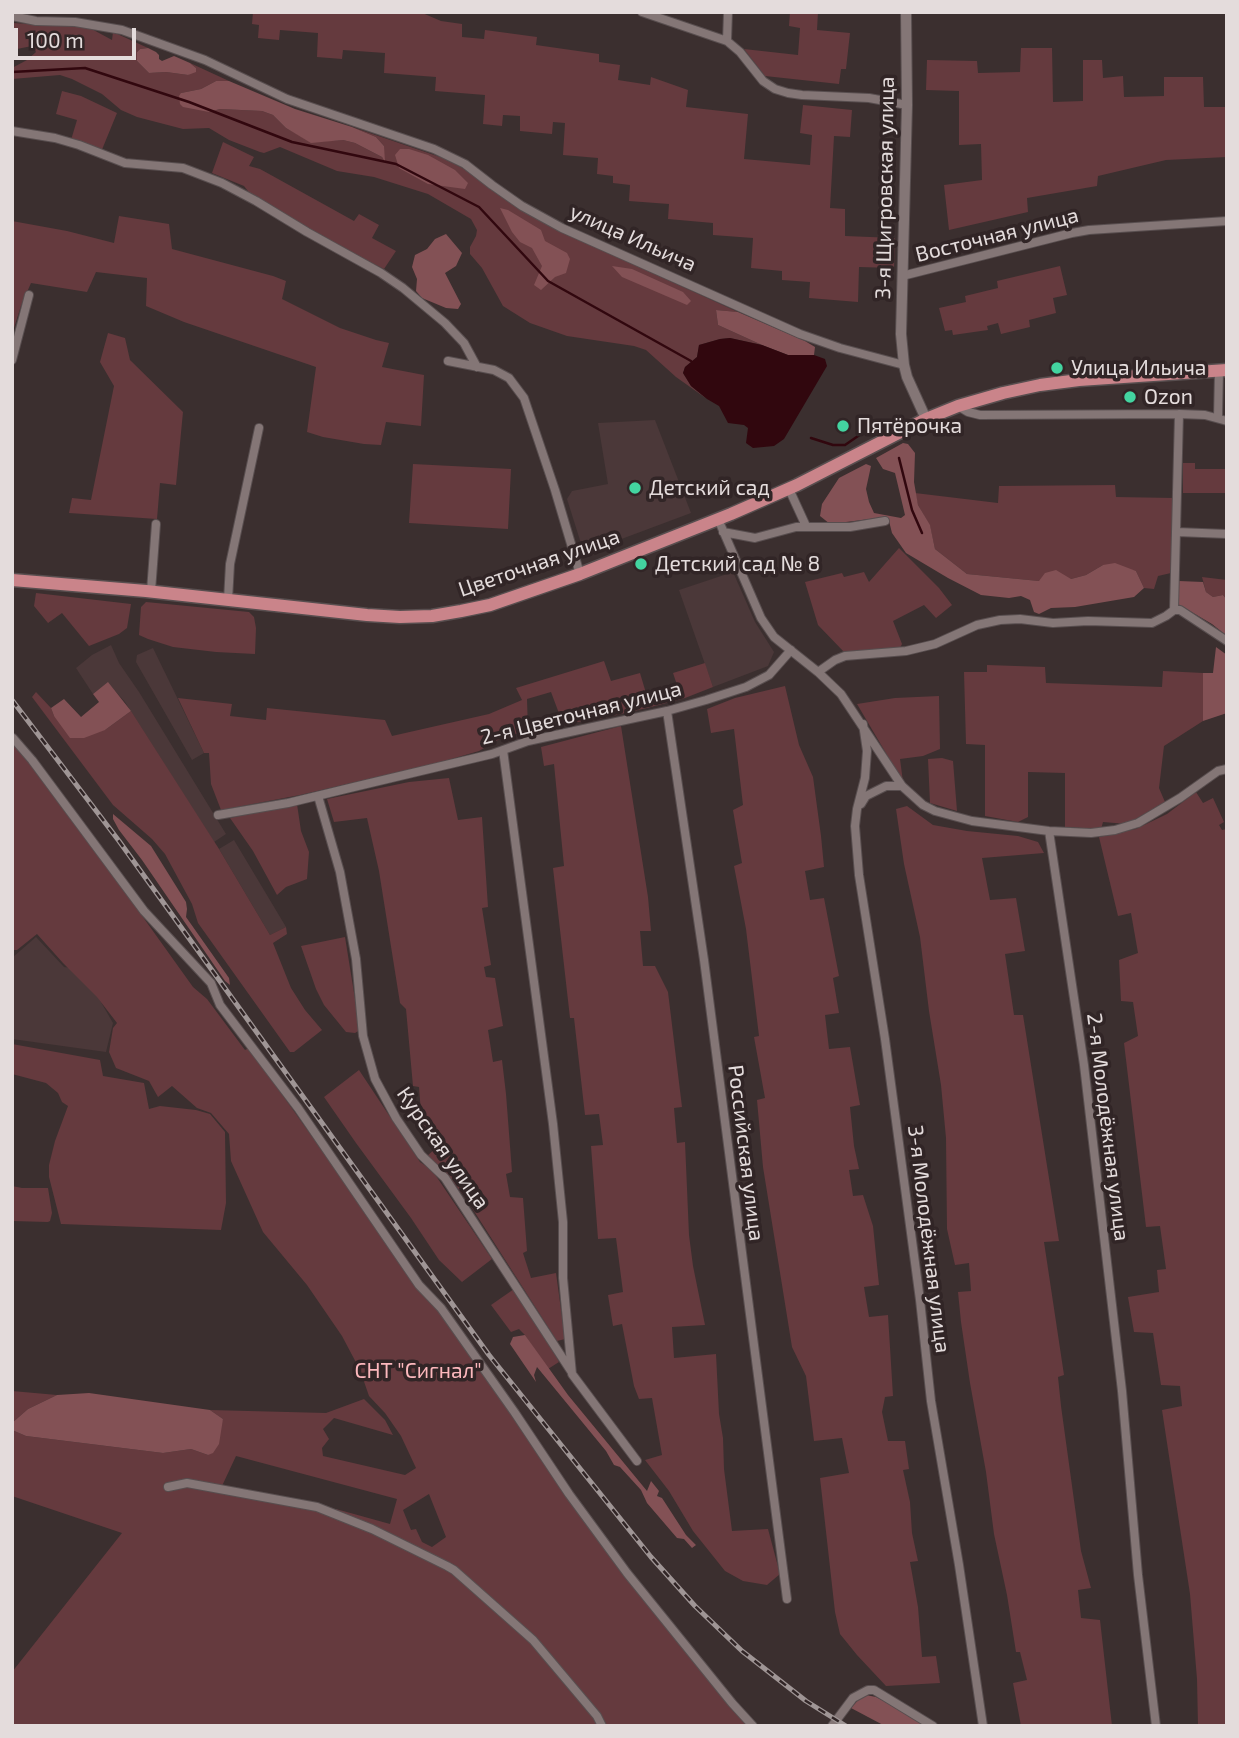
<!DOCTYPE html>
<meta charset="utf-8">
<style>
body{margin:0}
#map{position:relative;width:1239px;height:1738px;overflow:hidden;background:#3b2f2f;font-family:"Exo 2",sans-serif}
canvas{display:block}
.frame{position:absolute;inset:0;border:14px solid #e4dcdc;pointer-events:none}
.scale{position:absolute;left:14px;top:28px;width:122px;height:32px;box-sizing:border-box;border:4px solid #e4dcdc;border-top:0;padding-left:9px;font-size:21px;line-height:24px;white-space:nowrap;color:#e4dcdc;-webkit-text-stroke:5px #312526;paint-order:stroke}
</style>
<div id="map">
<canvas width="1239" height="1738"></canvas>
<div class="frame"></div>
<div class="scale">100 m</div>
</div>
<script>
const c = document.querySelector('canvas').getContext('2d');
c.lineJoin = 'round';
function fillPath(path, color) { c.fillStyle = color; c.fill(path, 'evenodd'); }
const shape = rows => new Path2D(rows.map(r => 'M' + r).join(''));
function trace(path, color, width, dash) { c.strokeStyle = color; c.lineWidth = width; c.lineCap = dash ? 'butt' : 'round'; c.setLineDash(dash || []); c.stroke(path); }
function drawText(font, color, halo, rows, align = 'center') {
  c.font = font + ' "Exo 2",sans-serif'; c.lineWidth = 7; c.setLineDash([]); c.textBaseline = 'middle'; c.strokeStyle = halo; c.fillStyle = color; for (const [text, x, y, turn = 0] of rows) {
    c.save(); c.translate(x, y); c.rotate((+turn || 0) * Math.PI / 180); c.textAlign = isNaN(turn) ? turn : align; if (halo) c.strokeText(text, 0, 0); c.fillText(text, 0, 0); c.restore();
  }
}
const built = shape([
 [655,420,691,513,584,553,567,499,572,491,608,484,598,423],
 [733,572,755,622,774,652,768,666,713,687,679,590],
 [111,645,119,663,139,692,226,834,214,842,125,702,108,683,93,694,76,668,92,655],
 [153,648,204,753,192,760,136,662,137,655],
 [234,840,286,927,270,935,219,849],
 [36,937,64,967,89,970,94,990,113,1023,106,1052,12,1039,13,957]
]);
const green = shape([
 [253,12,420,12,441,21,462,24,462,37,484,39,485,30,537,37,536,45,599,54,599,62,620,65,618,80,650,85,651,77,688,90,686,107,748,114,744,159,810,165,812,135,800,133,803,105,852,110,850,137,834,136,830,208,845,209,845,236,895,238,894,268,859,267,858,302,809,298,810,282,782,280,782,271,751,268,753,238,713,235,713,223,668,219,669,204,629,201,630,185,613,183,613,176,597,174,598,158,563,155,565,123,553,122,552,134,520,131,520,116,503,115,502,126,483,124,485,95,435,91,436,77,384,73,385,53,343,50,342,59,317,57,318,33,280,30,279,40,258,38,259,25,252,24],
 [790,12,818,12,817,30,850,33,846,69,841,69,839,84,765,76,744,49,798,55,800,28,789,26],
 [12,23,88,27,112,40,113,32,148,48,140,49,137,52,137,61,149,73,166,72,188,75,196,68,190,63,229,81,216,81,201,89,181,93,209,112,220,109,262,111,273,115,286,128,311,142,343,140,355,143,382,157,384,160,384,146,376,137,352,127,443,158,470,172,523,211,560,231,738,312,716,310,718,325,762,345,730,338,720,339,699,345,697,357,685,367,683,373,691,386,707,399,676,377,646,350,634,346,567,336,530,323,503,306,482,268,470,254,470,247,476,236,477,230,471,219,428,194,374,177,337,171,280,147,264,153,260,152,229,140,209,128,183,129,137,117,121,110,102,94,72,79,60,75,12,79,12,68,27,60,36,52,32,46,12,50],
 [1021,48,1052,48,1053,102,1083,101,1083,60,1102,60,1103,78,1123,76,1124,97,1164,96,1164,77,1203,77,1204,107,1227,107,1227,157,1166,160,1098,176,1097,186,1027,198,1028,212,949,230,944,185,982,180,981,144,959,145,959,91,926,90,927,60,977,61,978,73,1020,72],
 [62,91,81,96,117,113,101,152,71,140,77,120,56,114],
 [223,142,254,157,249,166,260,169,354,221,359,214,379,225,372,238,396,251,384,269,308,232,251,195,244,186,212,173],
 [119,216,169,224,172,249,273,276,286,281,282,299,340,328,376,340,389,343,382,367,424,375,421,426,386,422,381,445,364,444,323,437,307,432,316,367,184,322,146,306,147,278,96,272,87,292,31,283,21,306,12,334,12,221,67,231,114,243],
 [1060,266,1067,295,1053,298,1056,313,1029,320,1030,327,1001,334,998,323,987,326,988,330,953,335,952,330,945,331,939,308,966,302,965,296,998,288,997,281],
 [108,333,125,338,130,360,183,412,176,485,160,483,157,519,69,513,72,498,91,500,114,386,100,362],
 [1183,463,1195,463,1195,469,1227,469,1227,493,1183,493],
 [413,464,511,469,508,529,409,523],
 [1115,485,1116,497,1174,498,1171,573,1158,576,1154,589,1144,588,1136,571,1103,565,1086,575,1071,579,1039,581,967,574,935,549,930,526,918,505,915,493,998,503,999,486],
 [899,548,939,588,952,605,936,618,924,605,893,621,902,644,900,648,844,652,818,625,805,582,842,573,844,577,864,572,869,582],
 [1202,577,1227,580,1227,600,1223,595,1213,597,1206,592],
 [36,593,131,604,127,628,119,634,89,646,62,613,48,623,34,606],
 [146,602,249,612,254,617,256,628,255,654,216,652,173,647,148,639,139,635,141,607],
 [604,661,611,681,640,673,649,703,680,694,673,673,705,663,713,687,685,698,651,707,599,719,563,724,551,692,527,699,528,731,503,737,479,751,441,762,300,795,221,810,211,784,209,753,204,753,178,698,232,704,230,716,266,720,267,708,385,720,392,736,489,714,522,700,516,688],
 [987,665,1045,667,1046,683,1162,687,1163,671,1203,673,1203,721,1164,746,1159,788,1165,802,1127,824,1103,822,1101,829,1065,827,1065,773,1028,772,1028,817,1018,822,985,816,985,745,966,744,964,672,987,672],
 [785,686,799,745,813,777,821,836,824,867,805,871,810,900,824,898,839,976,833,978,839,1013,825,1015,829,1049,850,1047,860,1105,850,1107,854,1146,859,1169,849,1170,853,1196,863,1195,873,1226,879,1285,864,1287,869,1317,888,1315,893,1396,885,1397,882,1412,888,1441,905,1441,909,1469,903,1470,910,1502,912,1533,918,1561,910,1562,918,1607,922,1657,936,1656,940,1683,886,1686,857,1655,840,1634,835,1612,820,1478,849,1473,842,1438,814,1441,806,1376,792,1347,763,1167,757,1100,765,1098,754,1037,759,1036,746,929,734,866,742,863,733,810,743,805,734,729,711,733,707,709,735,698],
 [36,692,51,708,54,716,105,730,131,711,219,849,270,935,286,927,287,934,273,943,291,988,305,1010,322,1030,294,1052,290,1052,198,923,192,904,165,854,152,839,113,805,32,697],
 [939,696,940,749,923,756,900,759,903,782,857,704,895,698],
 [621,726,648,897,651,931,640,931,643,966,655,966,668,992,682,1107,674,1108,677,1143,685,1142,689,1235,693,1266,705,1325,672,1327,674,1358,716,1354,719,1414,723,1438,724,1469,732,1531,768,1529,780,1574,767,1585,743,1581,725,1571,693,1531,669,1491,645,1460,662,1455,652,1398,639,1399,634,1386,622,1324,613,1326,608,1295,623,1292,616,1238,598,1239,591,1146,603,1145,599,1114,585,1115,574,1018,570,1018,553,868,564,866,554,764,544,766,541,747],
 [12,742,42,776,193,987,207,999,245,1050,249,1048,340,1176,438,1307,547,1466,748,1726,12,1726,12,1672,122,1533,12,1496,12,1430,26,1436,163,1453,191,1449,208,1455,223,1419,210,1410,326,1413,364,1399,385,1420,393,1435,334,1418,323,1429,329,1439,322,1448,323,1456,405,1475,416,1468,401,1436,385,1413,369,1396,360,1370,342,1336,307,1285,263,1232,231,1161,229,1134,211,1113,197,1108,172,1086,158,1097,149,1081,116,1068,109,1052,113,1028,117,1023,97,997,63,963,37,934,17,950,12,950],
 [236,1456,397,1499,390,1524,336,1509,331,1514,222,1486],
 [429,1494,446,1537,432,1547,422,1542,416,1529,411,1530,403,1510],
 [942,758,953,761,957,811,930,803,928,759],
 [449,778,458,820,482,817,488,907,482,908,491,965,484,967,486,977,495,978,503,1026,488,1030,493,1062,502,1060,506,1094,512,1172,506,1174,510,1197,523,1198,527,1251,523,1253,531,1278,556,1273,565,1339,557,1341,465,1197,448,1176,427,1156,435,1149,422,1126,419,1087,413,1086,406,1009,400,1003,379,871,367,818,334,822,327,799,409,782],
 [1196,792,1203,803,1213,798,1224,822,1219,825,1222,830,1227,829,1227,1726,1198,1726,1197,1679,1190,1594,1162,1410,1182,1406,1180,1386,1161,1385,1153,1333,1134,1332,1128,1297,1159,1292,1157,1270,1166,1269,1160,1226,1146,1227,1124,1043,1138,1036,1133,1002,1121,1001,1119,960,1138,953,1131,913,1118,916,1099,837,1136,829,1167,814],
 [297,804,301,831,309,852,307,879,286,887,277,895,253,851,230,818],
 [907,806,933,825,967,831,1018,836,1038,842,1044,853,982,858,990,900,1016,898,1025,951,1005,954,1014,1015,1023,1015,1059,1241,1044,1242,1064,1375,1058,1377,1061,1406,1081,1551,1091,1588,1078,1590,1081,1618,1100,1620,1112,1726,1021,1726,1013,1683,1027,1680,1020,1652,1016,1652,1007,1595,994,1534,986,1472,970,1383,961,1322,958,1292,971,1291,969,1263,955,1265,947,1229,946,1138,941,1085,929,1011,920,937,904,864,896,809],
 [345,937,360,1030,355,1033,346,1032,324,1005,316,989,301,946],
 [12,1044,100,1060,103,1076,144,1083,149,1109,160,1106,196,1110,210,1114,225,1132,226,1203,221,1230,61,1224,49,1177,49,1165,55,1141,68,1106,62,1102,58,1093,46,1083,12,1074],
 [359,1070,420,1162,432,1170,492,1259,462,1282,439,1260,411,1218,356,1143,324,1097],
 [12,1186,22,1188,48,1188,52,1213,50,1221,48,1222,12,1221],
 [514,1289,557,1358,559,1362,548,1369,525,1335,519,1329,511,1332,491,1305],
 [12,1391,57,1395,28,1409,12,1423]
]);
const forest = shape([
 [148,48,156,52,159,55,159,59,162,61,174,56,190,63,196,68,196,72,188,75,166,72,149,73,137,61,137,52,140,49],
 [216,81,229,81,295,109,352,127,376,137,384,146,385,162,382,157,355,143,343,140,311,143,286,128,273,115,262,111,220,109,209,112,183,107,180,104,179,96,181,93,201,89],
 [400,149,409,149,428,155,455,170,468,183,465,189,428,184,399,168,395,155],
 [500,208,508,210,541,230,545,241,567,253,570,259,566,273,555,277,541,290,534,285,542,266,532,248,520,242,512,232],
 [446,234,462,253,456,266,445,273,461,304,458,309,446,308,422,298,416,291,417,279,412,267,415,255,427,249,435,239],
 [612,266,632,269,683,292,691,301,687,305,622,277],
 [716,310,738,312,805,341,815,347,814,355,788,355,762,345,718,325],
 [903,443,908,444,915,453,914,482,918,505,930,525,935,549,967,574,1039,581,1045,573,1056,570,1071,579,1086,575,1103,565,1115,563,1136,571,1144,588,1134,597,1075,607,1051,608,1039,614,1034,612,1030,600,1021,596,1009,598,981,595,948,578,906,553,892,533,889,521,878,518,830,524,820,516,822,504,839,478,866,464,871,466,866,489,869,502,874,513,901,518,905,515,895,473,883,469,876,458],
 [1179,581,1203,582,1206,592,1213,597,1223,595,1227,600,1227,636,1212,624,1178,604],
 [1216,647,1227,655,1227,713,1203,721,1203,673,1213,673],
 [108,682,131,711,105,730,84,738,70,738,54,716,51,708,64,699,81,717,99,702,93,694],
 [113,814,151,846,186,902,187,909,186,917,229,978,230,985,225,981,142,860,119,830,113,819],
 [525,1335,568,1395,647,1491,651,1481,659,1491,657,1496,662,1498,686,1535,696,1545,692,1548,684,1539,677,1538,647,1503,641,1490,620,1467,614,1465,606,1451,537,1367,534,1375,536,1382,510,1344,513,1337],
 [89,1393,210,1410,223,1419,219,1444,213,1453,208,1455,191,1449,163,1453,26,1436,12,1430,12,1423,28,1409,57,1395],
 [866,1695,876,1697,905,1712,927,1726,885,1726,851,1708,861,1697]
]);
const water = shape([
 [730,338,762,345,788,355,814,355,825,359,827,366,784,439,774,446,753,448,746,443,748,428,744,425,728,423,719,406,707,399,691,386,683,373,685,367,697,357,699,345,720,339]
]);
const stream = shape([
 [12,72,85,68,189,102,292,142,396,164,479,207,548,281,691,361],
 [811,438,833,445,845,445,877,423,884,426],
 [899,458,912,510,922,533]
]);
const minor = shape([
 [642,12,727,41,740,52,763,81,775,89,788,93,802,95,869,98,907,105],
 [12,16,36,21,75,22,122,30,205,60,287,99,434,149,465,164,492,185,522,206,562,228,800,334,840,348,904,365],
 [727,41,728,12],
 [12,131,55,138,79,145,125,163,183,168,222,183,256,201,307,232,381,273,403,288,445,323,464,343,477,367],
 [902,276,1072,233,1089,230,1227,221],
 [12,360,29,295],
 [448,361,494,370,509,378,524,398,555,490,580,574],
 [958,406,968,412,980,415,1179,414,1205,415,1227,421],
 [1218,417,1219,370],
 [789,489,806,526],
 [718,519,761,618,774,637,818,672,841,694,902,786,923,805,935,811,972,821,1049,831,1091,833,1115,830,1138,823,1180,798,1218,771,1227,769],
 [723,532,755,538,796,527,850,527,885,521],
 [1177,532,1227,534],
 [151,591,156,524],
 [228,600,230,564,259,428],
 [1174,610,1179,414],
 [818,672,835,660,845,656,906,651,935,644,977,625,1000,620,1020,619,1053,623,1088,621,1152,623,1166,616,1174,610,1180,610,1227,641],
 [667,711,704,960,787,1599],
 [863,724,867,751,865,778,857,809,855,826,859,875,885,1039,920,1300,931,1401,959,1565,983,1726],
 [13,738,32,760,144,911,211,983,220,1005,298,1108,419,1285,441,1308,515,1413,569,1494,627,1573,732,1703,753,1726],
 [503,750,553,1124,563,1222,563,1278,572,1374,637,1461],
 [318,796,340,872,356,959,363,1036,375,1079,396,1118,421,1155,445,1178,571,1371],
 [861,804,866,796,886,786,902,786],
 [218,815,288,803,358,786,492,754,528,741,667,711,706,700,746,687,769,675,791,650],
 [1049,831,1084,1065,1122,1391,1138,1575,1156,1726],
 [168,1487,187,1483,317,1507,372,1529,447,1566,454,1570,533,1640,597,1716,602,1726],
 [832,1726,853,1698,868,1690,874,1690,933,1726]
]);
const tertiary = shape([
 [906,12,907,105,901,334,904,365,907,377,926,419]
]);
const primary = shape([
 [12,580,146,591,367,615,400,617,432,616,461,611,490,605,580,574,731,514,797,485,926,419,958,406,1003,393,1040,385,1079,380,1227,370]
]);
const rail = shape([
 [12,700,119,841,489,1355,651,1557,695,1606,742,1651,806,1701,846,1726]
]);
const markers = [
 [1057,368,7,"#43d4a0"],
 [1130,397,7,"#43d4a0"],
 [843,426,7,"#43d4a0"],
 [635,488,7,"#43d4a0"],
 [641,564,7,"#43d4a0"]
];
const streetNames = [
 ["3-я Щигровская улица",885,188,-89],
 ["Восточная улица",997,235,-14],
 ["улица Ильича",633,238,24],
 ["Цветочная улица",539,563,-19],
 ["2-я Цветочная улица",581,713,-14],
 ["2-я Молодёжная улица",1108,1127,83],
 ["Курская улица",443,1148,55],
 ["Российская улица",746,1153,83],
 ["3-я Молодёжная улица",929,1239,83]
];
const poiNames = [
 ["Улица Ильича",1071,368],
 ["Ozon",1144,397],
 ["Пятёрочка",857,426],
 ["Детский сад",649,488],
 ["Детский сад № 8",655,564]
];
const parkNames = [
 ["СНТ \"Сигнал\"",418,1371]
];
fillPath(built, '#4b3839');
fillPath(green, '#653a3e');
fillPath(forest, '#835155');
fillPath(water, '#31070e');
trace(stream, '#31070e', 2.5);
trace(minor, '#584e4f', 10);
trace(tertiary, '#584e4f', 12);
trace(primary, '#584e4f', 15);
trace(minor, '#847676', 8);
trace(tertiary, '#847676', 10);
trace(primary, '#ca848a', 12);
trace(rail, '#9f9595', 5);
trace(rail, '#312526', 2.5, [8]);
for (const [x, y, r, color] of markers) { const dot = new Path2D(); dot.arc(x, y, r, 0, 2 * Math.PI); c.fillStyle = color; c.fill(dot); trace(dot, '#312526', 2.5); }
drawText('21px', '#e4dcdc', '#312526', streetNames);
drawText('21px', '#e4dcdc', '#312526', poiNames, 'left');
drawText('21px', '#fcb8bd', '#312526', parkNames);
</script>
